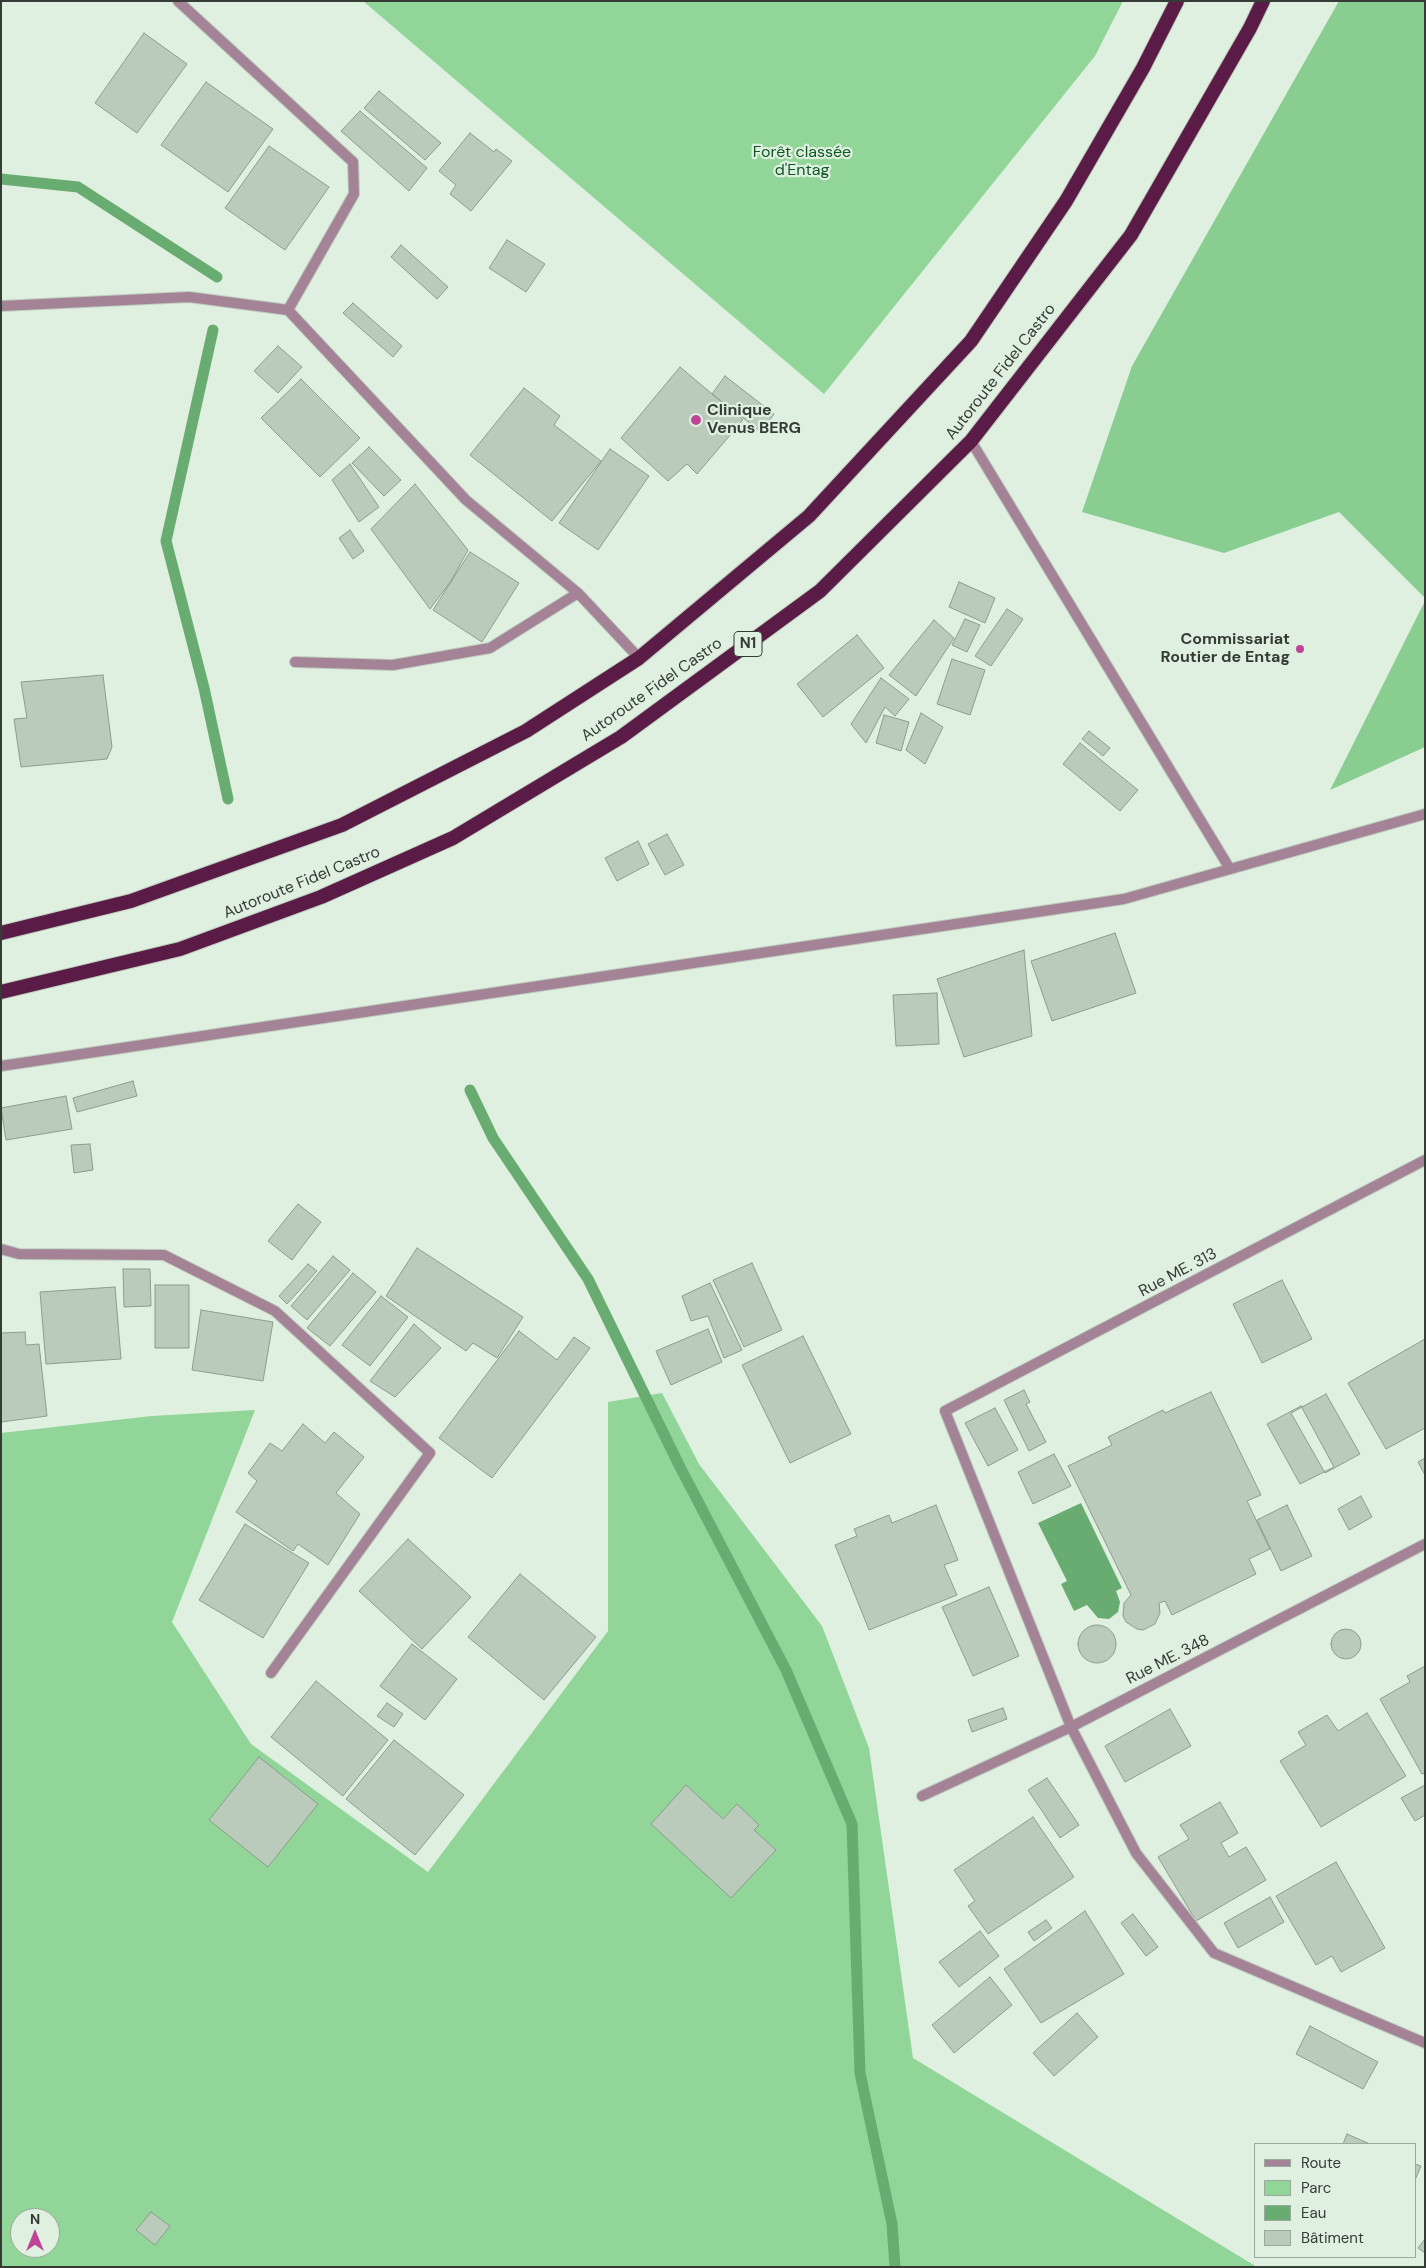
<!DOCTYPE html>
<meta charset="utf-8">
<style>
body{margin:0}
#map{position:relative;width:1426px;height:2268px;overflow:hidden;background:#dff0e0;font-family:"DM Sans",sans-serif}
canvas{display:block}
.frame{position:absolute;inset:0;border:2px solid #353b35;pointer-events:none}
.legend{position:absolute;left:1254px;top:2143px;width:162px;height:115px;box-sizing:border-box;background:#dff0e0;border:1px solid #9ba89c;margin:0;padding:6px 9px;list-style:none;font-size:15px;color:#353b35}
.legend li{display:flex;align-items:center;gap:10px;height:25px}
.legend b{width:25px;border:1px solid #9ba89c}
.north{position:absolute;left:10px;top:2208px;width:50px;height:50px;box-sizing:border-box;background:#dff0e0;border:1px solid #9ba89c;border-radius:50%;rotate:0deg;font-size:14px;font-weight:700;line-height:20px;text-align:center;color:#353b35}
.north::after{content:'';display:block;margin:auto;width:18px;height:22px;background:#bf4496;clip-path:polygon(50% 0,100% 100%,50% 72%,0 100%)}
</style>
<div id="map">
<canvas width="1426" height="2268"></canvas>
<div class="frame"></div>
<ul class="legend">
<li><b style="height:6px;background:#a58396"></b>Route</li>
<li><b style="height:14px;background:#91d599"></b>Parc</li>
<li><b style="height:14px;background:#69ac71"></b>Eau</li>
<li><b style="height:14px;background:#bacbbb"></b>Bâtiment</li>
</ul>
<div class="north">N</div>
</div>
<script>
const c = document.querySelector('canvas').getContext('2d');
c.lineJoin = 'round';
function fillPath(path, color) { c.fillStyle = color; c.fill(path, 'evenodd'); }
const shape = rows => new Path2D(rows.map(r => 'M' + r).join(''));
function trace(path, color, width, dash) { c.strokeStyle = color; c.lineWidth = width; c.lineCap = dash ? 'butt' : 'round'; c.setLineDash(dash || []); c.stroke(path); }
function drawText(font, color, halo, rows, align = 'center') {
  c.font = font + ' "DM Sans",sans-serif'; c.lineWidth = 4.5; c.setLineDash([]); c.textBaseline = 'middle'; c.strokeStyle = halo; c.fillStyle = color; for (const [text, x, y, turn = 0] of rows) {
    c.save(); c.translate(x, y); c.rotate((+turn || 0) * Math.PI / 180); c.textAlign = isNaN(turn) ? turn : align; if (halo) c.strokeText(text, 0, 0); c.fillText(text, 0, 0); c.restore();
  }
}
const green = shape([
 [363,1,1123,1,1095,56,824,394],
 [662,1393,699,1464,822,1626,869,1748,913,2058,1257,2267,1,2267,1,1433,152,1416,255,1410,172,1622,251,1744,428,1872,608,1631,608,1402],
 [20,2218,50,2218,50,2248,20,2248]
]);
const forest = shape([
 [1339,1,1425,1,1425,598,1339,512,1224,553,1082,512,1132,366],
 [1425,601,1425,747,1330,790]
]);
const water = shape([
 [1081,1503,1122,1588,1116,1591,1120,1602,1118,1612,1109,1619,1098,1618,1087,1605,1074,1611,1061,1584,1067,1581,1038,1523]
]);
const stream = shape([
 [1,179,78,187,217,277],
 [213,330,166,541,204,688,228,799],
 [470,1090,493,1138,588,1279,680,1467,786,1670,852,1824,860,2073,892,2224,895,2267]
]);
const building = shape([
 [144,33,187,64,137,133,95,103,144,33],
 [206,82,273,129,228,192,161,145,206,82],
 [379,91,441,143,425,160,364,108,379,91],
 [360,111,427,168,409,191,341,131,360,111],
 [470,133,494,152,496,149,512,161,471,211,450,194,456,185,439,171,470,133],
 [269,146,329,187,285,250,225,208,269,146],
 [507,240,545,264,526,292,489,268,507,240],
 [401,245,448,287,437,299,391,257,401,245],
 [353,303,402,346,393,357,343,313,353,303],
 [278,346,302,367,278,393,254,371,278,346],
 [680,367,743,420,697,474,687,464,668,481,621,438,680,367],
 [725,376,774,414,761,432,712,394,725,376],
 [301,379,360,438,320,477,261,418,301,379],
 [524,388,560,416,554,425,601,461,552,521,470,455,524,388],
 [369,447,401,480,384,496,352,463,369,447],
 [610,449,649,476,598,550,559,523,610,449],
 [350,464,379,507,359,522,332,480,350,464],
 [415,484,468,550,451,581,430,609,371,529,415,484],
 [350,530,364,551,353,559,339,538,350,530],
 [470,552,519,583,482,642,433,610,470,552],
 [959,582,995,598,985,623,949,607,959,582],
 [1007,609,1023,619,991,666,975,656,1007,609],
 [965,619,980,625,967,652,952,645,965,619],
 [934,620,954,638,916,696,889,675,934,620],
 [857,635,884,668,823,717,797,684,857,635],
 [952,659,985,670,970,715,937,704,952,659],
 [103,675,112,747,107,759,21,767,14,719,27,718,21,682,103,675],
 [881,678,909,699,895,716,885,707,866,743,851,724,881,678],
 [921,713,943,727,925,764,906,750,921,713],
 [884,715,909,722,901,751,876,743,884,715],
 [1089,731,1110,748,1103,756,1082,739,1089,731],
 [1080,743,1138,790,1120,811,1063,764,1080,743],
 [667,834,684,865,665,875,648,844,667,834],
 [638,841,649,864,617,881,605,858,638,841],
 [1115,933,1136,993,1052,1021,1031,961,1115,933],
 [1024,950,1032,1036,964,1057,937,979,1024,950],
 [937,993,939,1044,896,1046,893,995,937,993],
 [133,1081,137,1096,77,1112,73,1098,133,1081],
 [66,1096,72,1129,6,1140,1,1108,66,1096],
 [90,1144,93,1170,74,1173,71,1145,90,1144],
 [298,1204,321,1222,292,1260,268,1241,298,1204],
 [417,1248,523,1317,497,1358,473,1343,466,1351,386,1296,417,1248],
 [333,1256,350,1270,307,1320,291,1306,333,1256],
 [752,1263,782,1330,744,1347,713,1280,752,1263],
 [308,1264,317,1271,287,1304,279,1296,308,1264],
 [123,1269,150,1269,151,1306,124,1307,123,1269],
 [353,1273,376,1292,330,1346,307,1328,353,1273],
 [1282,1280,1312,1339,1262,1363,1233,1304,1282,1280],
 [710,1283,742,1350,724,1358,708,1316,691,1321,682,1296,710,1283],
 [155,1285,189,1285,189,1348,155,1348,155,1285],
 [115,1287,121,1359,46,1364,40,1292,115,1287],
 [381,1296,408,1317,370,1366,342,1345,381,1296],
 [201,1310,273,1322,263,1381,192,1370,201,1310],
 [414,1324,441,1348,395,1397,370,1381,414,1324],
 [708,1329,722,1362,671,1385,656,1351,708,1329],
 [519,1331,557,1360,574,1337,590,1348,492,1478,439,1438,519,1331],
 [25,1332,26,1345,39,1344,47,1416,1,1422,1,1333,25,1332],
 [803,1336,851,1434,790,1463,742,1365,803,1336],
 [1425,1339,1425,1428,1386,1449,1348,1383,1425,1339],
 [1024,1390,1030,1402,1026,1404,1046,1442,1029,1451,1004,1400,1024,1390],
 [1211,1392,1261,1495,1247,1501,1270,1549,1249,1559,1256,1574,1172,1615,1165,1601,1159,1603,1160,1613,1155,1624,1143,1630,1137,1629,1126,1622,1123,1616,1124,1603,1131,1595,1068,1466,1112,1445,1108,1437,1163,1410,1165,1413,1211,1392],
 [1326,1394,1360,1454,1325,1473,1291,1413,1326,1394],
 [1301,1406,1334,1467,1300,1484,1267,1424,1301,1406],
 [995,1408,1018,1450,988,1466,965,1423,995,1408],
 [303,1424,325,1443,334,1432,364,1457,336,1493,360,1514,328,1565,298,1544,293,1551,236,1512,257,1481,248,1473,270,1443,282,1451,303,1424],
 [1054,1454,1071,1486,1033,1504,1018,1472,1054,1454],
 [1425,1458,1425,1475,1418,1462,1425,1458],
 [1361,1496,1372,1517,1349,1530,1338,1509,1361,1496],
 [936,1505,958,1560,944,1565,957,1595,869,1630,835,1545,857,1536,854,1529,889,1515,892,1523,936,1505],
 [1287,1505,1312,1556,1281,1571,1257,1520,1287,1505],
 [245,1524,309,1563,263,1638,199,1600,245,1524],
 [408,1539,471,1597,422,1649,359,1591,408,1539],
 [520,1574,596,1637,544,1700,468,1637,520,1574],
 [989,1587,1019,1656,973,1676,942,1607,989,1587],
 '1078 1644a19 19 0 1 1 38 0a19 19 0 1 1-38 0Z',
 '1331 1644a15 15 0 1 1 30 0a15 15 0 1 1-30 0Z',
 [412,1644,457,1679,425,1720,380,1686,412,1644],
 [1425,1666,1425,1773,1422,1774,1380,1699,1410,1682,1407,1676,1425,1666],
 [316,1681,388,1740,343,1796,271,1737,316,1681],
 [387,1703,403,1714,394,1727,377,1716,387,1703],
 [1003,1708,1007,1719,972,1732,968,1720,1003,1708],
 [1170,1709,1191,1746,1125,1782,1105,1746,1170,1709],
 [1367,1713,1406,1776,1321,1827,1280,1761,1306,1745,1298,1732,1327,1715,1338,1731,1367,1713],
 [394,1740,464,1795,415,1855,346,1799,394,1740],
 [259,1757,318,1804,268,1867,209,1820,259,1757],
 [1047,1778,1079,1825,1060,1838,1028,1790,1047,1778],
 [686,1785,723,1819,737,1804,759,1825,754,1830,776,1850,731,1898,651,1824,686,1785],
 [1425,1785,1425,1815,1415,1821,1401,1798,1425,1785],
 [1220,1802,1238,1833,1221,1843,1229,1857,1246,1847,1266,1880,1196,1921,1158,1857,1189,1839,1180,1825,1220,1802],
 [1033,1817,1074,1877,988,1934,968,1906,975,1901,954,1870,1033,1817],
 [1336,1862,1385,1948,1341,1972,1332,1956,1316,1965,1276,1896,1336,1862],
 [1270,1897,1284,1922,1238,1948,1224,1923,1270,1897],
 [1085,1911,1124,1974,1041,2023,1004,1969,1085,1911],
 [1133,1914,1158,1947,1146,1956,1121,1923,1133,1914],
 [1046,1920,1052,1928,1034,1941,1028,1932,1046,1920],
 [980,1931,999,1956,959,1987,939,1962,980,1931],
 [990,1977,1012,2005,954,2053,932,2025,990,1977],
 [1077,2013,1098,2037,1054,2076,1033,2053,1077,2013],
 [1310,2026,1378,2062,1363,2089,1296,2054,1310,2026],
 [1347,2134,1370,2144,1343,2144,1347,2134],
 [1415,2164,1421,2166,1415,2180,1415,2164],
 [151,2212,170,2226,155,2245,136,2230,151,2212],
 [1425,2239,1425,2253,1418,2248,1425,2239]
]);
const minor = shape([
 [178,1,353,162,354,194,288,310,466,500,578,593,639,658],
 [1,306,189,297,288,310],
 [971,441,1230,869],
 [295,662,393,665,490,648,578,593],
 [1,1066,1124,899,1425,814],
 [1425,1160,945,1411,1071,1727,1136,1853,1214,1953,1425,2043],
 [1,1249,19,1254,164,1255,275,1311,430,1453,271,1673],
 [922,1796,1071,1727,1425,1544]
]);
const trunk = shape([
 [1,933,131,901,342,825,526,731,639,658,809,516,971,341,1066,201,1143,68,1177,1],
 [1,992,180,949,321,897,453,838,621,737,820,591,971,441,1131,235,1250,28,1263,1]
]);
const markers = [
 [696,420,6,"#bf4496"],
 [1300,649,5,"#bf4496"]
];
const shields = [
 [748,644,28]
];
const shieldNames = [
 ["N1",748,644]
];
const parkNames = [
 ["Forêt classée",802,153],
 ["d'Entag",802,171]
];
const streetNames = [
 ["Autoroute Fidel Castro",1001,372,-52],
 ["Autoroute Fidel Castro",652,690,-35],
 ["Autoroute Fidel Castro",302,883,-22],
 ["Rue ME. 313",1178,1273,-28],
 ["Rue ME. 348",1168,1660,-27]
];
const poiNames = [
 ["Clinique",707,411],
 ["Venus BERG",707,429],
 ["Commissariat",1290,640,"right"],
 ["Routier de Entag",1290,658,"right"]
];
fillPath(green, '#91d599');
fillPath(forest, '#89cd91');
fillPath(water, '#69ac71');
trace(stream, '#69ac71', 11);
fillPath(building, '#bacbbb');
trace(building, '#8c9c8d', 1);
trace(minor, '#bdccbe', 12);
trace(trunk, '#bdccbe', 16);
trace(minor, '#a58396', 10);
trace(trunk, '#5a1c46', 14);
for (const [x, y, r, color] of markers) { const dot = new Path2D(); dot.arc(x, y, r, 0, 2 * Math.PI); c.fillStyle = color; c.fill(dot); trace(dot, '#dff0e0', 2); }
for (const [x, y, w] of shields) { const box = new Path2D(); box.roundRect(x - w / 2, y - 12.5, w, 25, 4); c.fillStyle = '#dff0e0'; c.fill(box); trace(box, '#353b35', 1); }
drawText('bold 15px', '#353b35', null, shieldNames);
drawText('16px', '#0d5921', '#dff0e0', parkNames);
drawText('16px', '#353b35', '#dff0e0', streetNames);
drawText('bold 16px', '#353b35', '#dff0e0', poiNames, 'left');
</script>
